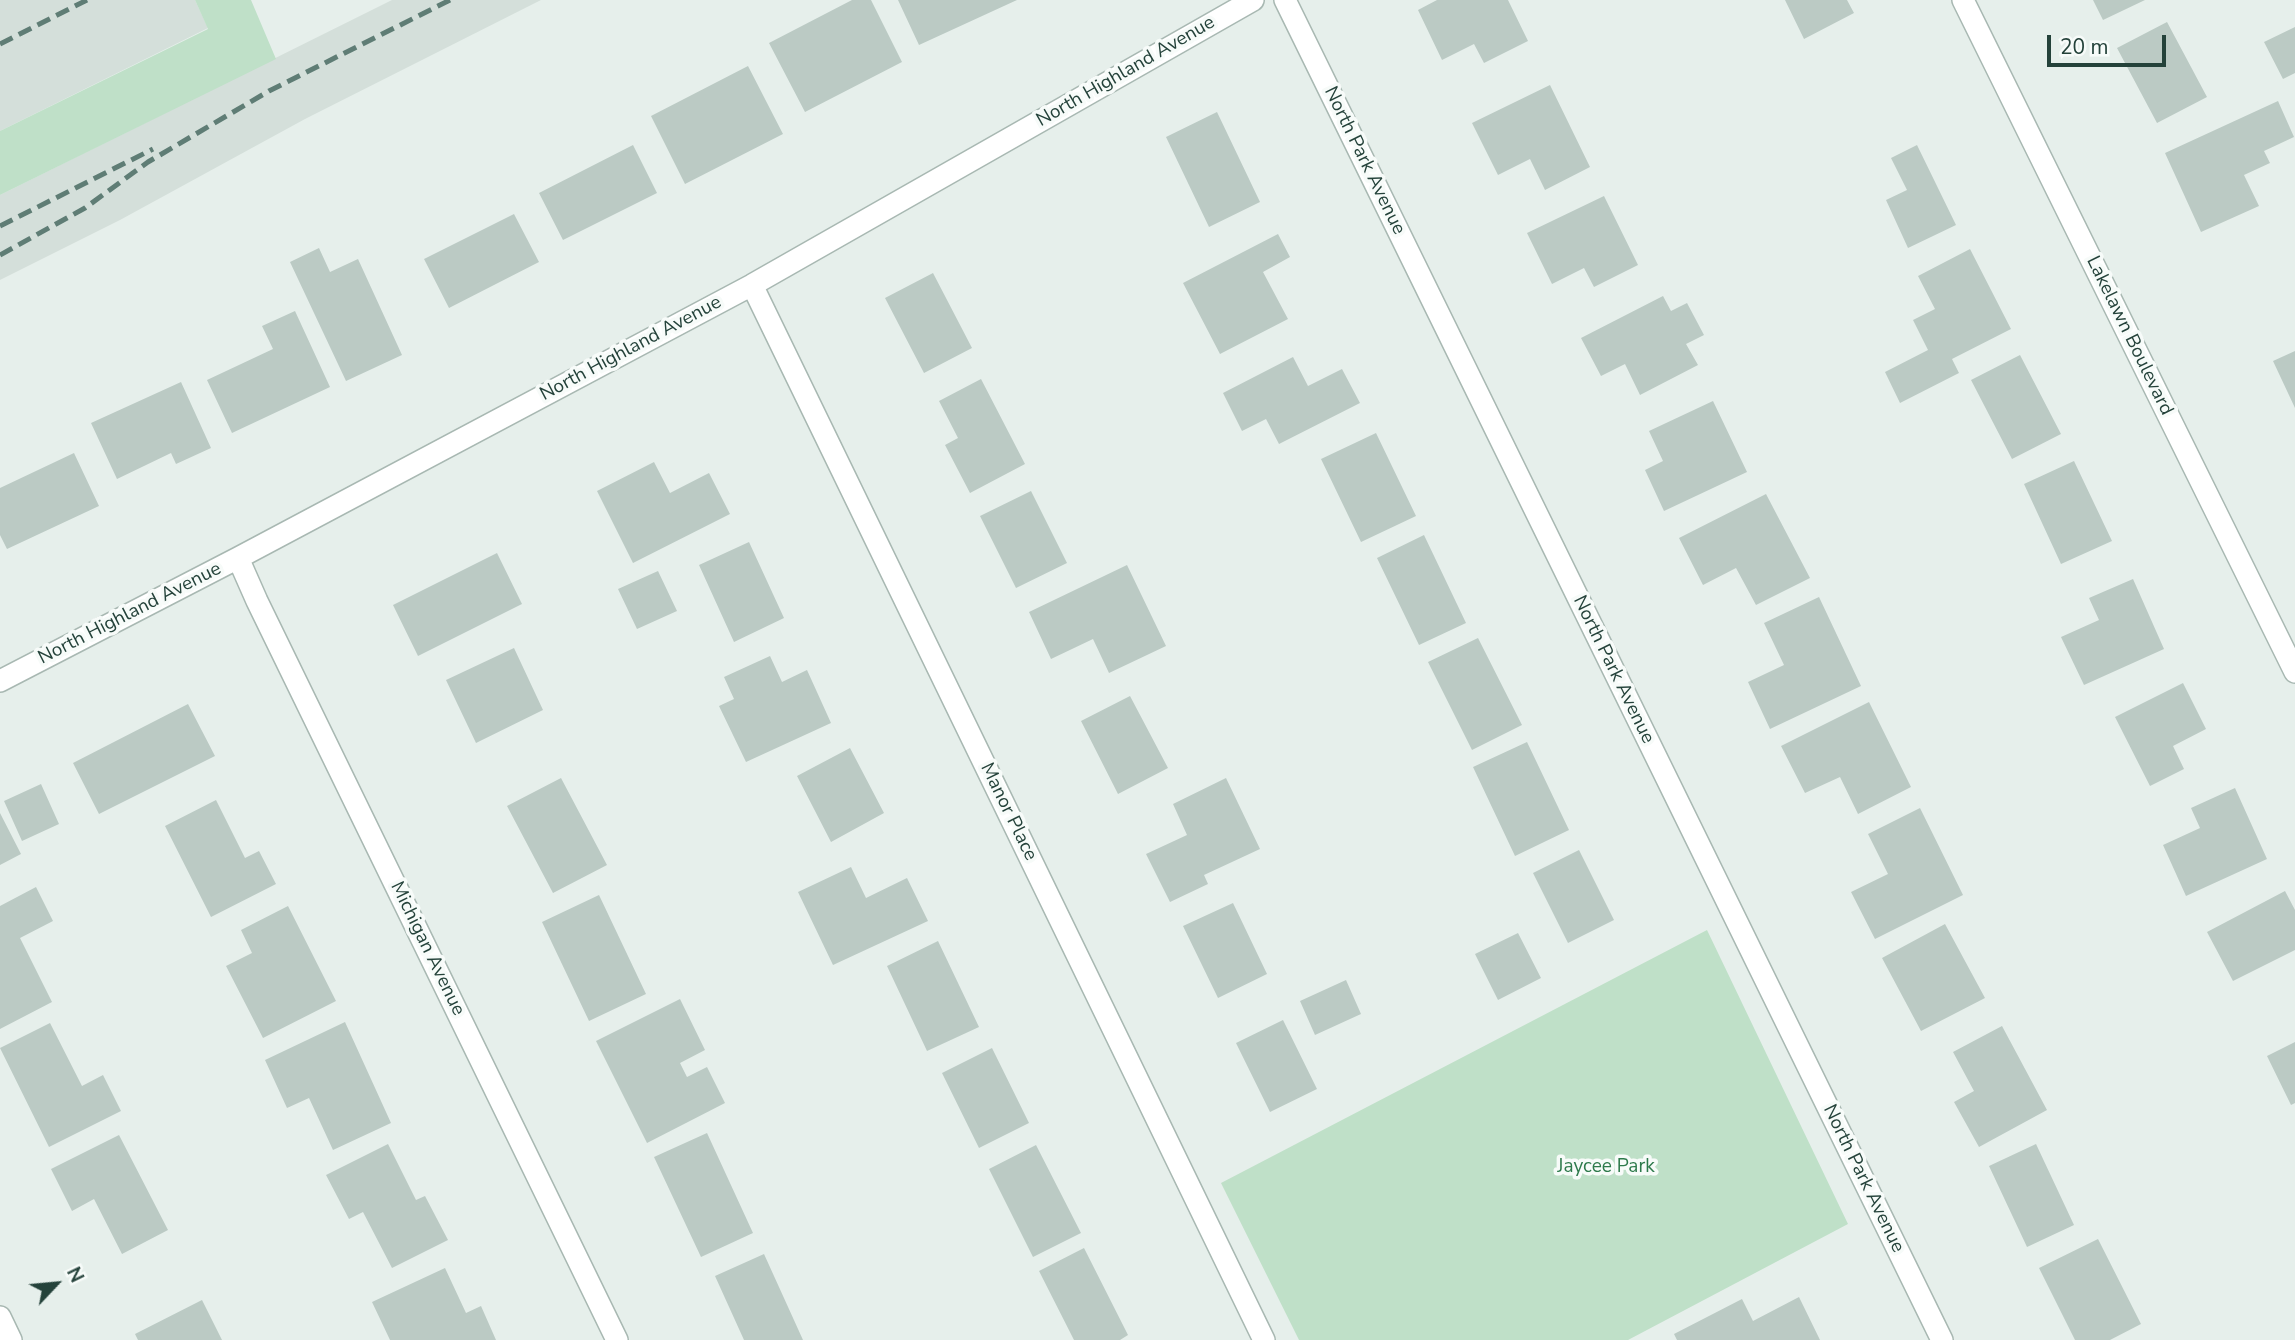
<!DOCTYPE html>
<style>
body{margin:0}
#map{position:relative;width:2295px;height:1340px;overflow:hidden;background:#e6efeb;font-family:"Nunito Sans",sans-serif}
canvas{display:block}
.north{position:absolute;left:21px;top:1249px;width:70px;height:70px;-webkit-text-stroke:5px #f7fbf9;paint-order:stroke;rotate:64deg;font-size:19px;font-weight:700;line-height:28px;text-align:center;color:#24423a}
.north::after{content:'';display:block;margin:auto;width:24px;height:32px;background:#24423a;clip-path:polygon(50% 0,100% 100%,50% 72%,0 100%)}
.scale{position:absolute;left:2047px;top:35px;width:119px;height:32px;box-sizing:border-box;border:4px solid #24423a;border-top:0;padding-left:9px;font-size:21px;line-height:24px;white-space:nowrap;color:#24423a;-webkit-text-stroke:5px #f7fbf9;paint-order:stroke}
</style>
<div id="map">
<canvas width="2295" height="1340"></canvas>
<div class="north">N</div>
<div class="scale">20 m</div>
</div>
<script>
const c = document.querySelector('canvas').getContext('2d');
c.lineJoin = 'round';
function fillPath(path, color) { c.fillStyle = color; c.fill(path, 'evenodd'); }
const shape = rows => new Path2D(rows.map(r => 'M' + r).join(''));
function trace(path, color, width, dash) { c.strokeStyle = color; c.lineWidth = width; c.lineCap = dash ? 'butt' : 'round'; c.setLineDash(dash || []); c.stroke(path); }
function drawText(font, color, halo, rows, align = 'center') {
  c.font = font + ' "Nunito Sans",sans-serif'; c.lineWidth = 7; c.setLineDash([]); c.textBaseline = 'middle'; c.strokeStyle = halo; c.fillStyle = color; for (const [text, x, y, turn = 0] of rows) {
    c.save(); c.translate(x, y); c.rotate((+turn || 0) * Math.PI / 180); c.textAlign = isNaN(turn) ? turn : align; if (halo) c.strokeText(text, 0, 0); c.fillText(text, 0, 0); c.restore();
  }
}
const built = shape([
 [0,0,195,0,208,28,0,131],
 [392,0,541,0,305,119,120,220,0,280,0,195]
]);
const green = shape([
 [195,0,251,0,276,59,0,195,0,131,208,29],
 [1707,930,1848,1224,1628,1340,1299,1340,1221,1183]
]);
const building = shape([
 [852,0,871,0,902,62,805,112,769,43],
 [898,0,1017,0,919,45],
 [1437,0,1508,0,1528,41,1484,63,1474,44,1442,60,1418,10],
 [1785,0,1847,0,1854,13,1804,39],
 [2093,0,2145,0,2103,20],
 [2167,22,2207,97,2157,123,2117,48],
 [2295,27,2295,73,2283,79,2264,42],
 [748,66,783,134,685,184,651,116],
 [1550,85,1590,167,1545,190,1530,159,1498,175,1472,123],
 [2278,101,2294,137,2264,151,2270,163,2244,175,2259,206,2201,232,2165,153],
 [1217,112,1260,202,1209,227,1166,137],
 [633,145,657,193,563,240,539,193],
 [1917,145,1956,225,1908,248,1886,200,1907,190,1891,158],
 [1604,196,1638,265,1594,287,1584,268,1552,284,1527,233],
 [514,214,539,262,449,308,424,259],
 [1278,234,1290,257,1263,272,1288,319,1220,354,1183,283],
 [319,248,330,272,358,259,402,355,346,381,290,262],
 [1970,249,2011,329,1952,359,1959,373,1900,403,1885,372,1928,350,1913,320,1935,309,1918,276],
 [933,273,972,348,924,373,885,298],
 [1663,296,1671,311,1687,303,1704,335,1686,344,1698,365,1640,395,1625,364,1601,376,1581,338],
 [295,311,330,387,232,433,207,380,273,349,262,326],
 [2295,351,2295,408,2273,361],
 [2020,355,2061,434,2012,459,1971,380],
 [1293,357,1308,386,1342,369,1360,403,1279,444,1266,419,1242,431,1223,393],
 [981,379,1025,464,970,493,945,445,958,438,939,401],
 [181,382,211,448,176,464,171,453,117,479,91,423],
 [1713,401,1747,472,1664,511,1645,470,1663,461,1649,431],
 [1376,433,1416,516,1361,542,1321,459],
 [74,453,99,506,7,549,0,535,0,488],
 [2074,461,2112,541,2061,564,2024,484],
 [654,462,670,493,709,473,730,514,633,563,597,491],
 [1031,491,1067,563,1016,588,980,516],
 [1766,494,1810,578,1756,605,1736,568,1703,585,1679,538],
 [1424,535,1466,623,1419,645,1377,558],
 [749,542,784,618,734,642,699,565],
 [497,553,522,604,418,656,393,605],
 [1127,565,1166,646,1109,673,1093,639,1051,659,1029,612],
 [658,571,677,611,637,629,618,589],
 [2133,579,2164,649,2084,685,2061,637,2099,620,2089,598],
 [1819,597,1861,686,1770,729,1748,682,1784,665,1764,623],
 [1478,638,1522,725,1472,750,1428,662],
 [514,648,543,710,476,743,446,680],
 [770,656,782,682,807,670,831,723,746,762,719,706,734,699,724,677],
 [2183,683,2206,729,2173,746,2184,769,2150,786,2115,717],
 [1130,696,1168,768,1118,794,1081,721],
 [1869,702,1911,787,1858,814,1840,777,1805,793,1781,746],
 [188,704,215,756,99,814,73,763],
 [1527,742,1569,830,1515,856,1473,767],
 [850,748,884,813,831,842,797,776],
 [561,778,607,865,553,893,507,806],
 [1226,778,1260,849,1204,875,1208,884,1170,902,1146,854,1187,835,1173,804],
 [41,784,59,824,22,841,4,801],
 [2235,788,2267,859,2186,896,2163,845,2200,828,2191,808],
 [216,800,245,858,259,851,276,884,211,917,165,826],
 [1920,808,1963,895,1875,939,1851,892,1888,874,1868,834],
 [0,813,21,854,0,865],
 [1579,850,1614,920,1568,943,1533,873],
 [851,867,866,898,907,878,928,921,833,965,798,892],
 [36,887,53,921,20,938,52,1002,0,1029,0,906],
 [2285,891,2295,910,2295,950,2233,981,2207,932],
 [599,895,646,994,589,1021,542,922],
 [1233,903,1267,974,1218,998,1183,926],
 [288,906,336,1001,263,1038,226,966,252,953,241,930],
 [1945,924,1985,998,1921,1031,1882,958],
 [1518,933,1541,978,1498,1000,1475,954],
 [938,941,979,1027,927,1051,887,966],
 [1346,980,1361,1014,1315,1035,1300,1001],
 [680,999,705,1050,680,1063,687,1077,707,1067,725,1103,647,1143,596,1041],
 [1283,1020,1317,1089,1270,1112,1236,1043],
 [345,1022,391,1123,333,1150,309,1098,287,1108,265,1060],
 [50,1023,82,1086,103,1075,121,1111,49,1147,0,1048],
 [2002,1026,2047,1110,1979,1147,1954,1102,1974,1091,1953,1052],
 [2295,1042,2295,1103,2291,1105,2267,1056],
 [992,1048,1029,1123,979,1148,942,1073],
 [707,1133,753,1233,701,1257,654,1157],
 [119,1135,168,1230,122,1254,94,1199,72,1211,51,1169],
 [388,1144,416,1200,425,1196,448,1240,392,1268,363,1212,349,1219,326,1175],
 [2036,1144,2074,1225,2027,1247,1989,1166],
 [1036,1145,1081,1233,1033,1257,989,1169],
 [2098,1239,2141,1324,2110,1340,2075,1340,2039,1268],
 [1084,1248,1128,1335,1120,1340,1074,1340,1039,1271],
 [764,1254,803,1340,744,1340,715,1276],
 [445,1268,466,1313,481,1306,496,1340,390,1340,372,1302],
 [1799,1297,1820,1340,1677,1340,1674,1334,1742,1299,1753,1321],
 [202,1300,222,1340,138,1340,135,1334]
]);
const minor = shape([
 [1285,0,1942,1340],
 [1963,0,2295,672],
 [752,285,1264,1340],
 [238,558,257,601,617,1340],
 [0,681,238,558,752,285,1253,0],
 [0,1317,11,1340]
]);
const rail = shape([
 [0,44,87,0],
 [0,226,153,149],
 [0,255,85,208,148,162,269,91,450,0]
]);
const streetNames = [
 ["North Highland Avenue",1126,72,-30],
 ["North Park Avenue",1364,161,64],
 ["Lakelawn Boulevard",2129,336,64],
 ["North Highland Avenue",631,349,-28],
 ["North Highland Avenue",130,614,-27],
 ["North Park Avenue",1613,670,64],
 ["Manor Place",1008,812,64],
 ["Michigan Avenue",427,949,64],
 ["North Park Avenue",1863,1179,64]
];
const parkNames = [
 ["Jaycee Park",1606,1167]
];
fillPath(built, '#d4dfda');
fillPath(green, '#bfe0c8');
fillPath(building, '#bbcac4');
trace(minor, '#a8b8b2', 24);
trace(minor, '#fff', 21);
trace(rail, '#5f7d75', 5, [14, 7]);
drawText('19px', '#24423a', '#f7fbf9', streetNames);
drawText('19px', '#2d7a4b', '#f7fbf9', parkNames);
</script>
